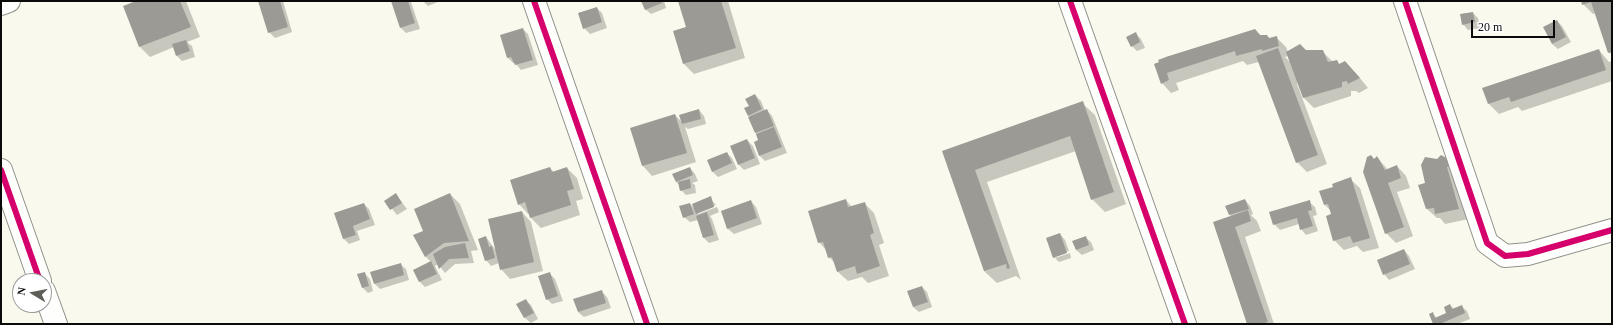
<!DOCTYPE html>
<style>
body{margin:0}
#map{position:relative;width:1613px;height:325px;overflow:hidden;background:#faf9ed;font-family:"Times New Roman",serif}
canvas{display:block}
.frame{position:absolute;inset:0;border:2px solid #0a0a0a;pointer-events:none}
.north{position:absolute;left:12px;top:273px;width:40px;height:40px;box-sizing:border-box;background:#fff;border:1px solid #9d9d9d;border-radius:50%;rotate:280deg;font-size:11px;font-weight:700;line-height:16px;text-align:center;color:#0a0a0a}
.north::after{content:'';display:block;margin:auto;width:14px;height:18px;background:#5e5e59;clip-path:polygon(50% 0,100% 100%,50% 72%,0 100%)}
.scale{position:absolute;left:1471px;top:20px;width:84px;height:18px;box-sizing:border-box;border:2px solid #0a0a0a;border-top:0;padding-left:5px;font-size:12px;line-height:14px;white-space:nowrap;color:#0a0a0a;-webkit-text-stroke:3px #fff;paint-order:stroke}
</style>
<div id="map">
<canvas width="1613" height="325"></canvas>
<div class="frame"></div>
<div class="north">N</div>
<div class="scale">20 m</div>
</div>
<script>
const c = document.querySelector('canvas').getContext('2d');
c.lineJoin = 'round';
function fillPath(path, color) { c.fillStyle = color; c.fill(path, 'evenodd'); }
const shape = rows => new Path2D(rows.map(r => 'M' + r).join(''));
function trace(path, color, width, dash) { c.strokeStyle = color; c.lineWidth = width; c.lineCap = dash ? 'butt' : 'round'; c.setLineDash(dash || []); c.stroke(path); }
const shadow = shape([
 [138,1,186,1,200,37,187,42,192,46,195,57,182,61,177,56,174,47,150,57,140,47,124,7],
 [259,1,283,1,292,32,275,38,269,32],
 [392,1,411,2,420,29,406,33,401,28],
 [423,1,440,1,428,6],
 [642,1,664,1,666,8,651,14,645,9],
 [679,1,728,1,745,58,694,74,684,64,674,32,687,27],
 [1582,1,1612,1,1612,55,1609,52,1596,13,1593,14,1583,4],
 [597,8,602,13,607,28,590,34,584,28],
 [1473,13,1478,18,1480,28,1468,30,1463,24],
 [1557,21,1562,26,1571,42,1558,49,1552,44],
 [523,29,528,34,538,65,521,70,515,63,513,63,508,58,501,36],
 [1255,30,1261,36,1267,36,1270,39,1277,38,1286,47,1288,52,1322,51,1332,61,1355,72,1368,88,1359,93,1356,91,1351,91,1351,96,1314,108,1304,98,1298,83,1297,84,1327,164,1307,172,1297,162,1259,62,1247,65,1243,61,1176,83,1179,90,1171,93,1162,83,1166,57],
 [1288,56,1290,62,1285,57],
 [1136,34,1141,39,1145,48,1137,51,1132,46],
 [1599,50,1609,62,1612,61,1612,81,1522,111,1518,107,1499,114,1489,104,1484,88],
 [755,95,761,101,765,111,767,110,772,116,787,153,765,161,759,155,759,141,749,115,750,107],
 [1082,103,1095,115,1126,204,1105,212,1092,199,1076,151,987,182,1021,280,1016,276,997,283,984,271,943,152],
 [699,110,704,116,706,124,688,129,685,127,696,162,652,176,643,166,675,115,682,122],
 [747,140,753,146,760,164,744,170,739,165],
 [727,153,732,158,737,169,718,177,712,171],
 [1377,157,1388,170,1397,166,1406,176,1410,188,1397,192,1413,236,1396,243,1386,233,1374,160],
 [1454,163,1469,219,1445,224,1440,218,1437,218,1427,209,1426,184,1422,165],
 [550,168,554,172,567,168,577,178,583,199,576,201,580,215,541,228,531,218,530,214,528,214,519,204],
 [690,168,695,174,698,181,692,183,695,185,696,193,686,195,681,190,680,185,676,182],
 [1350,179,1360,188,1379,248,1363,252,1357,246,1344,250,1334,240,1332,215,1331,211,1325,205],
 [450,194,460,204,478,250,471,251,474,263,455,264,445,273,438,264,435,266,442,280,425,287,420,282,415,270,431,262,425,256,425,231],
 [396,195,407,209,397,215,386,201],
 [710,198,716,205,698,212,698,214,717,207,719,212,710,216,712,219,719,240,709,243,704,238,698,220,690,222,684,217,690,204,695,209],
 [846,200,852,207,864,203,874,213,884,243,879,245,889,276,868,283,862,277,848,281,838,272,836,264,829,257,826,250,819,242],
 [1245,200,1250,206,1253,214,1251,215,1257,221,1261,231,1245,237,1274,324,1248,324,1231,217,1226,206],
 [751,201,756,207,762,224,734,234,728,229,722,212],
 [1309,202,1315,207,1317,215,1313,216,1318,231,1306,235,1301,229,1299,224,1280,230,1274,224],
 [364,204,369,209,375,225,357,231,360,240,349,244,344,239,335,214],
 [522,212,531,222,543,271,510,279,501,269,499,263,491,266,486,260,486,237,497,252],
 [1060,234,1065,240,1069,251,1055,256,1055,258,1070,253,1071,258,1059,262,1054,257],
 [1085,237,1091,242,1094,250,1082,255,1076,250],
 [1404,250,1409,256,1415,269,1389,280,1384,274],
 [400,264,406,269,409,280,380,289,375,284,372,273],
 [364,273,370,279,373,291,368,293,363,288],
 [550,274,555,279,563,301,552,304,547,299],
 [922,287,927,292,932,307,919,312,913,307],
 [601,291,607,297,611,308,584,317,578,312],
 [525,300,531,305,538,319,531,323,525,318,518,304],
 [1450,305,1454,309,1461,306,1467,311,1470,319,1457,324,1434,324,1433,314,1437,318,1448,314]
]);
const building = shape([
 [136,1,180,1,191,27,139,47,123,6],
 [258,1,280,1,288,27,268,33],
 [391,1,408,1,415,23,400,28],
 [641,1,661,1,662,3,645,10],
 [678,1,721,1,736,48,683,64,673,31,686,27],
 [1581,1,1612,1,1612,52,1608,53,1591,2,1582,5],
 [597,7,602,22,583,29,578,13],
 [1473,12,1475,22,1462,25,1460,14],
 [1557,20,1566,37,1552,44,1543,27],
 [523,28,533,60,515,65,511,57,507,58,500,35],
 [1255,29,1260,35,1267,35,1269,38,1277,36,1279,46,1262,51,1262,49,1236,56,1235,51,1167,73,1169,80,1161,84,1154,64,1159,62,1158,60,1166,57],
 [1136,32,1140,42,1131,47,1126,37],
 [186,40,190,51,176,56,172,44],
 [1300,44,1306,50,1323,50,1328,62,1337,60,1339,64,1345,61,1360,78,1348,84,1347,81,1342,82,1342,87,1303,98,1286,52],
 [1278,48,1318,155,1296,163,1256,56],
 [1599,49,1606,70,1511,102,1509,97,1488,104,1482,88],
 [755,94,762,109,748,116,744,108,749,106,745,99],
 [1083,101,1114,192,1091,200,1070,136,975,170,1010,268,1007,269,1006,264,984,271,942,151],
 [699,109,701,119,682,124,679,115],
 [767,109,774,126,755,133,748,117],
 [675,114,687,153,642,166,630,128],
 [774,127,782,147,759,156,754,142,758,140,756,134],
 [747,139,755,158,738,165,730,146],
 [727,152,732,163,712,172,707,160],
 [1371,155,1374,159,1377,156,1385,170,1397,165,1401,178,1388,183,1404,227,1385,234,1363,172,1367,157],
 [1441,155,1454,162,1454,164,1447,167,1459,209,1435,214,1434,208,1426,209,1418,185,1425,183,1421,165,1425,157,1437,159],
 [550,167,552,172,567,167,574,189,567,191,571,205,530,218,525,202,518,205,510,180],
 [690,167,693,175,676,182,672,174],
 [1351,177,1370,238,1353,243,1350,236,1333,241,1326,216,1331,214,1328,204,1324,205,1319,191,1333,187,1332,184],
 [690,179,691,188,680,191,678,182],
 [396,193,402,203,390,210,384,201],
 [450,193,469,241,444,243,425,257,413,235,423,231,414,209],
 [711,196,714,207,696,214,692,204],
 [846,199,848,207,865,202,874,233,870,235,880,266,857,274,855,266,837,272,832,257,828,258,823,242,818,243,808,211],
 [1245,199,1249,209,1229,215,1225,206],
 [751,200,757,218,727,229,721,211],
 [1310,200,1312,210,1308,211,1313,226,1300,230,1297,218,1273,225,1269,212],
 [364,203,370,219,353,226,356,235,343,239,334,213],
 [690,203,694,214,683,218,679,206],
 [1248,210,1251,221,1235,227,1268,322,1261,324,1247,324,1213,222],
 [522,211,534,262,500,270,488,219],
 [707,212,714,235,703,238,696,216],
 [1060,233,1067,253,1053,258,1046,238],
 [486,236,489,247,492,246,495,258,485,261,478,239],
 [1086,236,1089,245,1076,250,1072,241],
 [465,243,469,258,449,259,439,269,433,254,445,247],
 [1404,249,1410,264,1383,275,1377,260],
 [431,261,437,274,419,282,413,270],
 [401,263,404,275,374,284,370,272],
 [365,272,369,286,362,288,357,274],
 [550,272,558,296,546,300,538,276],
 [922,286,928,302,913,307,907,291],
 [602,290,606,303,578,312,573,299],
 [526,299,534,313,524,318,516,304],
 [1450,304,1452,309,1462,305,1465,313,1440,324,1433,324,1429,314,1433,312,1435,318,1446,313,1444,307]
]);
const minor = shape([
 [534,1,647,324],
 [1070,1,1185,324],
 [1405,1,1487,243,1505,256,1528,254,1612,230],
 [1,4,9,1],
 [1,170,40,281],
 [44,291,56,324]
]);
const cycleway = shape([
 [534,1,647,324],
 [1070,1,1185,324],
 [1405,1,1487,243,1505,256,1528,254,1612,230],
 [1,170,40,281]
]);
fillPath(shadow, '#0003');
fillPath(building, '#9c9a94');
trace(minor, '#92928c', 24);
trace(minor, '#fefefc', 22);
trace(cycleway, '#d6006c', 6);
</script>
